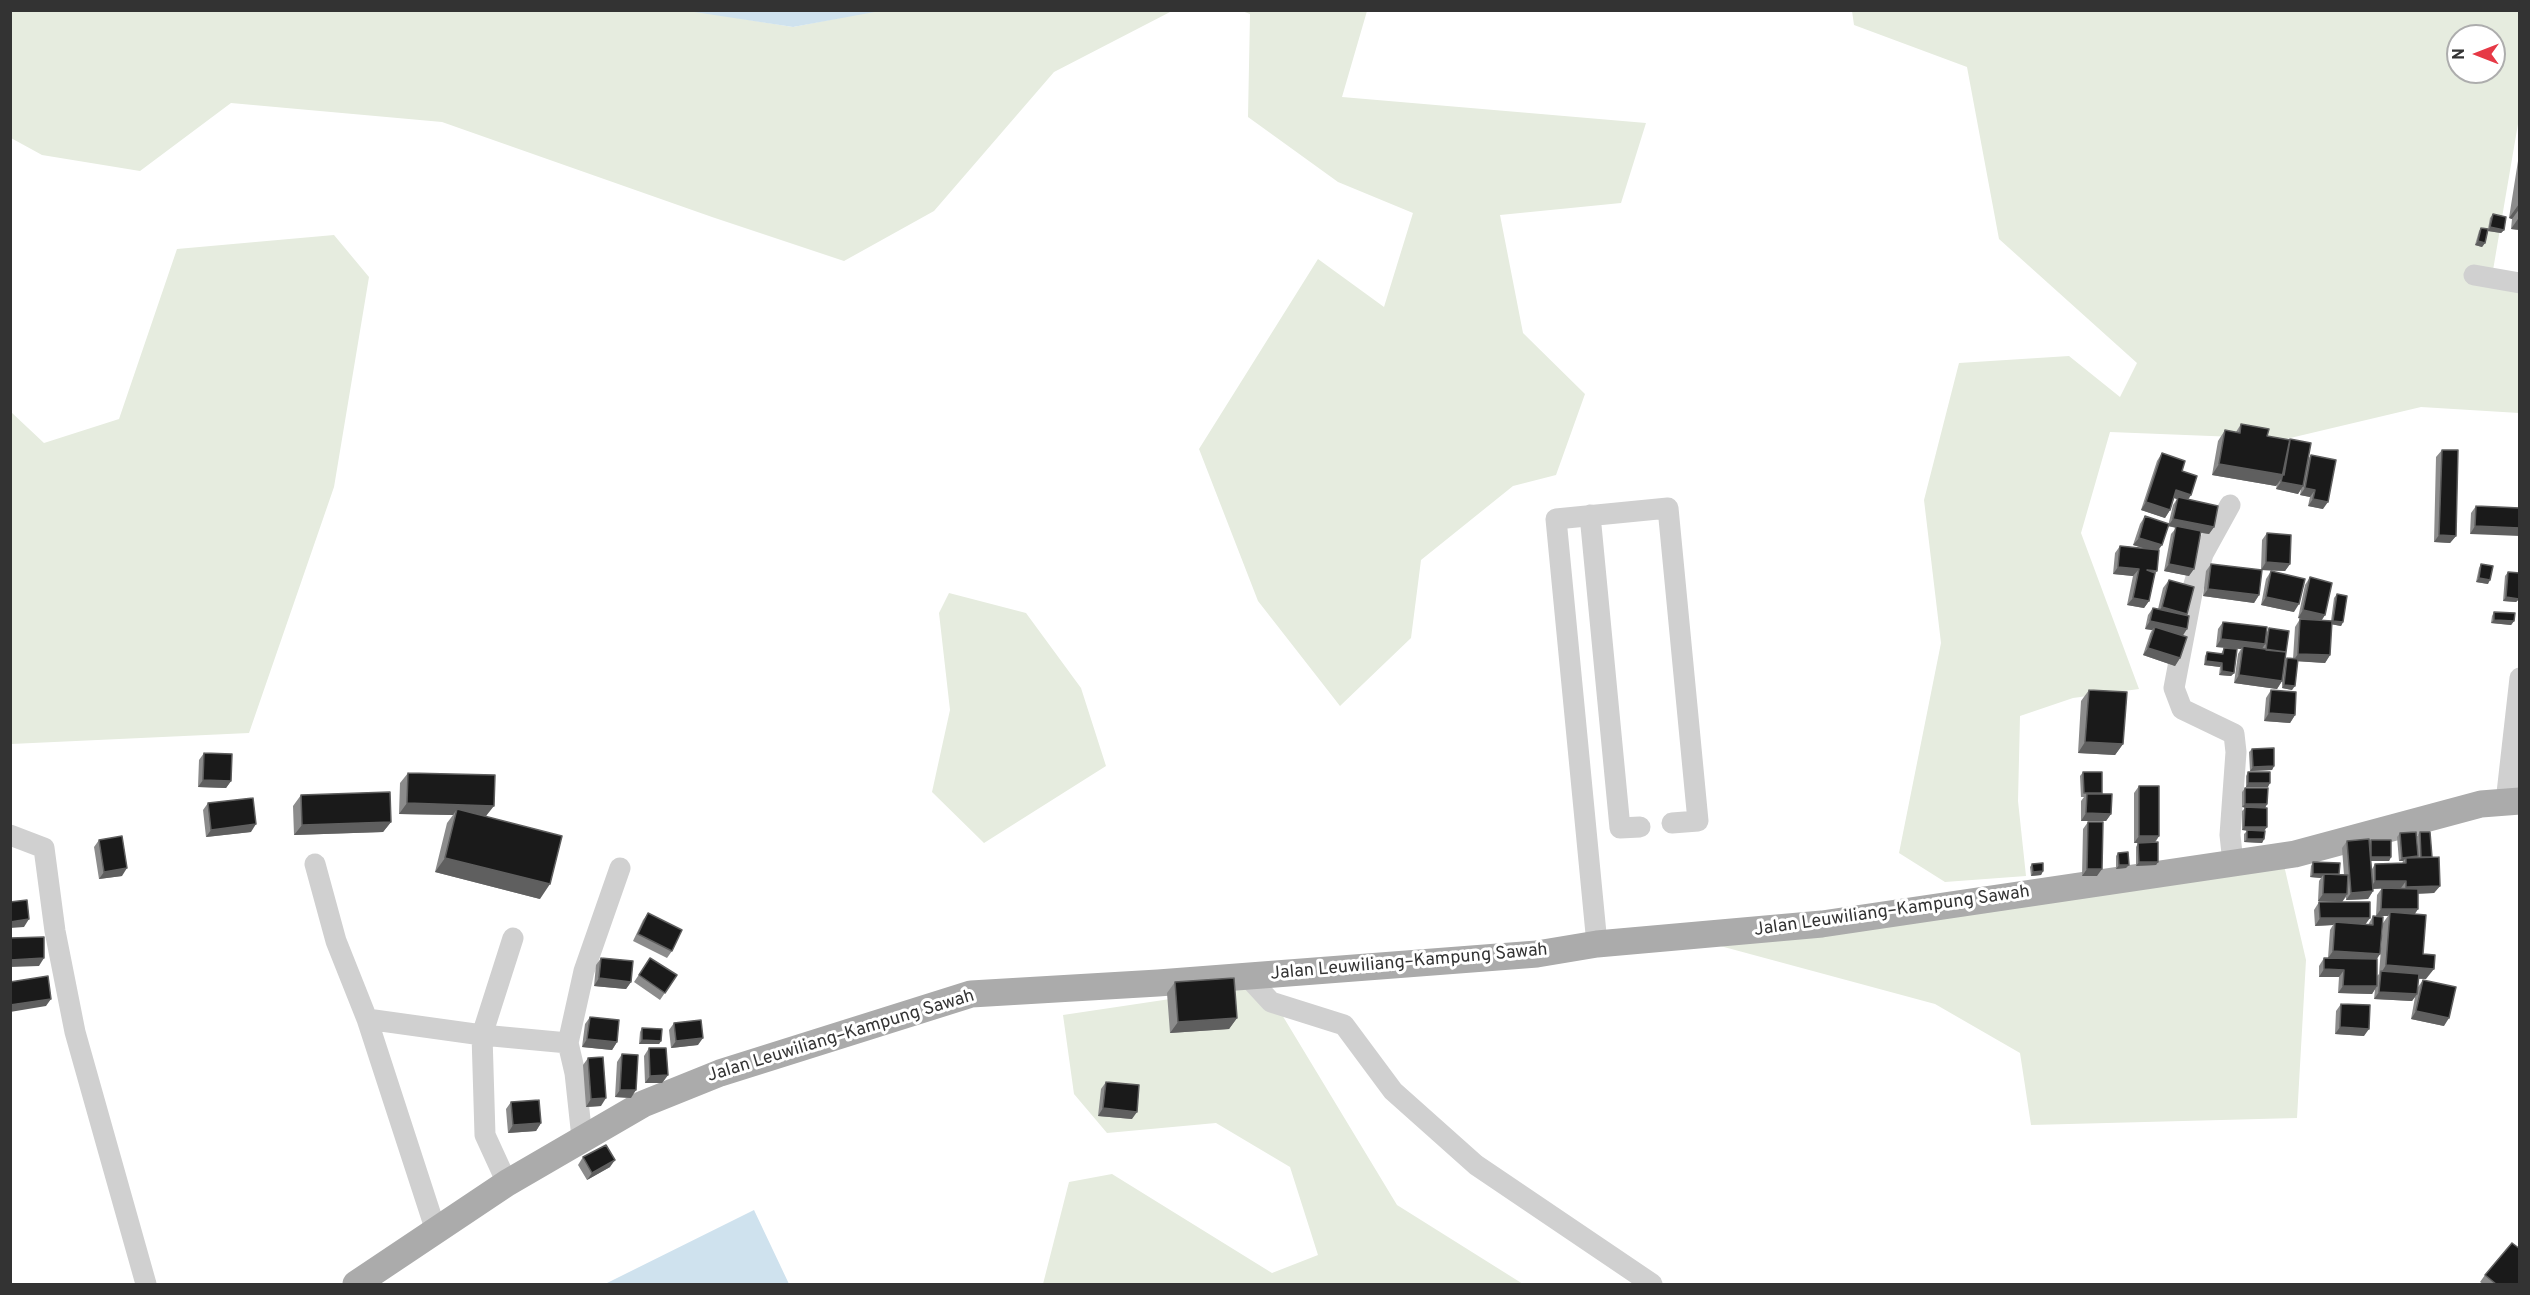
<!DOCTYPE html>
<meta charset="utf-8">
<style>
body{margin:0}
#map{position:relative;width:2530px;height:1295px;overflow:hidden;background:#fff;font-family:Overpass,sans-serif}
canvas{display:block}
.frame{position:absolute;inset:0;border:12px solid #333;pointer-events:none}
.north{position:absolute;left:2446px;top:24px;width:60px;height:60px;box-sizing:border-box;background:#fff;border:2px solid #adadad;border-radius:50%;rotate:270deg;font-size:16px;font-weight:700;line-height:24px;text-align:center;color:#333}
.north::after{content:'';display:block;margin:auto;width:21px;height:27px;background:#e63946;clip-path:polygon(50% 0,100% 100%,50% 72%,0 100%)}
</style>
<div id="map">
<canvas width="2530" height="1295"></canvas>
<div class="frame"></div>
<div class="north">N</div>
</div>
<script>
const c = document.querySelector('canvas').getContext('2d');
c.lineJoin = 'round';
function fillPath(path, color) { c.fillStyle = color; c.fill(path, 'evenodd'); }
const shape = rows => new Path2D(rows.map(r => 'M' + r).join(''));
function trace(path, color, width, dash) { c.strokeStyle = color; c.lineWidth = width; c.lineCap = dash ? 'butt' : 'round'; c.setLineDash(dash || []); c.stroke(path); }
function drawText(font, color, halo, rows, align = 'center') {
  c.font = font + ' Overpass,sans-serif'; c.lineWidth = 6; c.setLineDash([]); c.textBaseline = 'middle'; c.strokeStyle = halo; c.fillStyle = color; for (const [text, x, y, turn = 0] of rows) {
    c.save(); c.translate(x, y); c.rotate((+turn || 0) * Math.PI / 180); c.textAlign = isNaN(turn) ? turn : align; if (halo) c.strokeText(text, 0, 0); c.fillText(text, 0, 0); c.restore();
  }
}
const green = shape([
 [688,10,793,27,880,10,1172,11,1054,72,934,211,844,261,712,217,442,122,231,103,140,171,42,155,11,138,10,11],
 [1242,11,1367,11,1342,97,1646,123,1621,203,1500,215,1523,333,1585,394,1556,475,1513,486,1421,560,1411,638,1340,706,1258,601,1199,449,1318,259,1384,307,1413,213,1338,182,1248,117,1250,14],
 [1852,11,2519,11,2519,118,2492,276,2519,280,2519,413,2421,407,2286,439,2110,432,2081,533,2139,689,2073,698,2020,716,2018,801,2026,876,1945,882,1899,853,1941,643,1924,500,1959,363,2069,356,2120,397,2137,363,1999,239,1967,67,1854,25],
 [2458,36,2494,36,2494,72,2458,72],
 [334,235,369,277,334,487,249,733,11,744,11,412,44,443,119,419,177,249],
 [949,593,1026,613,1081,688,1106,766,984,843,932,792,950,710,939,613],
 [2283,861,2306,960,2297,1118,2031,1125,2020,1053,1935,1004,1687,937],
 [1264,985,1397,1205,1523,1284,1043,1284,1069,1182,1112,1174,1272,1273,1318,1255,1290,1167,1216,1123,1107,1133,1074,1094,1063,1015]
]);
const water = shape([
 [688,11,880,11,793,27],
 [754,1210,789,1284,605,1284]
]);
const minor = shape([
 [2474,275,2520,283],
 [2230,505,2203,554,2193,588,2174,688,2182,709,2234,734,2236,752,2230,835,2233,863],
 [1590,515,1620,828,1640,827],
 [2506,802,2520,678],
 [10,835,44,848,55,931,75,1032,146,1284],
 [315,864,336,941,367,1019,482,1035,568,1043,575,1073,582,1138],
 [1597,944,1556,519,1668,508,1698,821,1672,823],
 [1247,976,1271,1002,1344,1025,1393,1091,1476,1165,1652,1284],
 [367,1019,436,1231],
 [568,1043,584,971,620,868],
 [507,1183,485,1135,482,1035,513,938]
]);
const major = shape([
 [356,1284,507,1183,643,1104,720,1073,971,994,1158,983,1537,954,1597,944,1822,924,2295,854,2481,804,2520,801]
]);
const wall = shape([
 [2520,158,2520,230,2511,229,2512,219,2509,218,2518,161],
 [2493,214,2504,230,2501,233,2488,231,2485,243,2482,247,2475,245,2479,231,2481,228,2488,229,2490,218],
 [2241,424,2267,436,2308,459,2311,455,2323,509,2308,506,2310,497,2300,495,2301,489,2298,494,2276,489,2277,484,2276,486,2212,475,2218,441,2225,430,2236,432],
 [2442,450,2456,536,2450,543,2434,542,2436,457],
 [2162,453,2182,471,2191,495,2188,500,2214,527,2209,534,2201,533,2189,576,2164,571,2171,534,2176,528,2168,526,2173,505,2177,499,2174,498,2170,510,2165,518,2141,510,2157,461],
 [2476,506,2520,508,2470,534,2471,513],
 [2145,516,2159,550,2157,571,2155,574,2149,601,2144,608,2127,605,2133,576,2113,574,2115,553,2120,546,2143,548,2133,545,2140,524],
 [2267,533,2290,564,2285,571,2261,570,2262,540],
 [2211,564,2259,595,2254,603,2203,596,2206,571],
 [2481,564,2488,584,2476,582,2479,568],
 [2271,571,2294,612,2261,605,2266,579],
 [2508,572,2519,599,2516,602,2503,601,2505,576],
 [2310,577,2325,615,2321,620,2331,621,2334,598,2337,594,2343,622,2341,626,2331,624,2330,655,2325,663,2298,661,2292,690,2282,688,2282,681,2277,689,2234,683,2238,654,2241,649,2216,647,2218,629,2223,622,2267,632,2269,628,2286,652,2285,660,2287,658,2293,659,2295,627,2300,619,2307,620,2298,618,2305,585],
 [2169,580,2187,614,2182,636,2180,658,2175,666,2143,655,2150,634,2152,630,2145,629,2148,615,2153,608,2158,609,2163,588],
 [2494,612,2514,621,2511,625,2491,623,2492,616],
 [2224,648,2234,673,2231,676,2219,675,2220,667,2204,665,2205,656,2207,652,2221,654],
 [2089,690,2123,744,2115,755,2078,753,2081,701],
 [2271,690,2295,715,2290,723,2264,721,2266,698],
 [2252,749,2274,766,2272,770,2250,771,2249,752],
 [204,753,231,781,226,788,198,787,199,760],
 [2083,772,2101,794,2111,814,2106,821,2081,821,2081,801,2084,797,2081,797,2080,776],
 [2248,772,2268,787,2246,787,2246,776],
 [408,773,487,816,540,899,435,872,447,823,453,815,399,814,400,783],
 [2139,786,2159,836,2155,843,2158,862,2156,865,2136,866,2136,847,2138,843,2134,843,2134,793],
 [2245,788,2267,804,2265,808,2267,827,2264,831,2264,839,2262,843,2244,842,2244,834,2247,831,2242,830,2242,811,2245,808,2242,807,2242,792],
 [301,795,391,822,383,832,294,835,293,806],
 [208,803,251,832,206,837,203,810],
 [2088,822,2097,876,2082,876,2083,829],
 [2420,832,2432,857,2440,886,2434,893,2418,894,2414,914,2423,954,2426,979,2418,979,2418,987,2423,980,2444,1026,2411,1019,2415,997,2412,1001,2374,999,2375,989,2372,994,2338,993,2339,977,2319,977,2319,966,2324,958,2328,958,2330,930,2333,925,2315,926,2314,910,2319,902,2365,925,2368,925,2373,916,2380,954,2376,959,2377,976,2379,974,2383,923,2388,916,2376,916,2377,895,2382,888,2373,889,2373,891,2368,899,2346,900,2346,897,2342,902,2318,901,2319,881,2321,878,2310,877,2311,866,2313,862,2339,875,2344,875,2342,848,2347,841,2370,843,2371,840,2391,857,2389,861,2371,861,2372,869,2375,864,2402,864,2403,861,2399,861,2397,837,2400,833,2417,858,2418,858,2417,836],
 [99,840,122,876,99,879,94,847],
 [2118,853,2126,868,2116,869,2116,856],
 [2032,864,2043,871,2041,875,2031,876,2030,867],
 [648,913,672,951,667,958,633,941,643,920],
 [601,958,631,982,626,989,594,986,596,965],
 [650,958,677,975,660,1000,634,982],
 [1175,982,1237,1018,1229,1029,1170,1033,1167,993],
 [2341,1004,2364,1036,2335,1034,2336,1011],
 [590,1017,617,1042,612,1050,582,1047,585,1024],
 [674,1023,698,1045,671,1048,669,1030],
 [642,1028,661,1041,659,1044,639,1044,640,1032],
 [649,1048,668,1075,662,1083,645,1083,644,1056],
 [622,1054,631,1098,615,1097,617,1062],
 [588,1058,601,1106,586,1107,583,1065],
 [1106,1082,1132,1119,1098,1116,1101,1089],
 [511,1102,541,1123,536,1131,508,1133,506,1109],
 [583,1157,610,1167,587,1180,578,1165],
 [2485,1275,2520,1284,2483,1284,2480,1282]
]);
const shadedWall = shape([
 [2519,204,2520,208,2512,219,2509,218],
 [2520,216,2520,230,2511,229],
 [2490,227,2504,230,2501,233,2488,231],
 [2478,241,2485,243,2482,247,2475,245],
 [2219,464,2284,475,2276,486,2212,475],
 [2281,482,2303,486,2298,494,2276,489],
 [2305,488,2315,490,2310,497,2300,495],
 [2176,490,2191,495,2186,502,2178,497,2177,499,2171,497],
 [2313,499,2328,502,2323,509,2308,506],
 [2146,502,2170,510,2165,518,2141,510],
 [2173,519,2214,527,2209,534,2168,526],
 [2475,526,2520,528,2520,536,2470,534],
 [2439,535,2456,536,2450,543,2434,542],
 [2139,538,2162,545,2157,552,2133,545],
 [2266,562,2290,564,2285,571,2261,570],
 [2169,564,2194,569,2189,576,2164,571],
 [2118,567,2139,569,2133,576,2113,574],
 [2479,578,2490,580,2488,584,2476,582],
 [2208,589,2259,595,2254,603,2203,596],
 [2266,597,2299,604,2294,612,2261,605],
 [2506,597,2519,599,2516,602,2503,601],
 [2133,598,2149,601,2144,608,2127,605],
 [2162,607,2187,614,2182,621,2156,614],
 [2303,610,2325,615,2320,623,2298,618],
 [2494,620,2514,621,2511,625,2491,623],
 [2150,621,2187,629,2182,637,2155,627,2152,630,2145,629],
 [2333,621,2343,622,2341,626,2330,624],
 [2221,639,2265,644,2260,652,2243,646,2241,649,2216,647],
 [2148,648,2180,658,2175,666,2143,655],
 [2298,654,2330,655,2325,663,2293,661],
 [2206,661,2222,663,2220,667,2204,665],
 [2222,671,2234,673,2231,676,2219,675],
 [2239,675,2282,681,2277,689,2234,683],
 [2284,685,2295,686,2292,690,2282,688],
 [2269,713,2295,715,2290,723,2264,721],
 [2085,742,2123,744,2115,755,2078,753],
 [2274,766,2272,770,2250,771,2253,767],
 [203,780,231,781,226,788,198,787],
 [2248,783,2270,783,2268,787,2246,787],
 [407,803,494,806,486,816,457,809,453,815,399,814],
 [2245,804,2267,804,2265,808,2242,807],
 [2086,813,2111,814,2106,821,2081,821],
 [391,822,383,832,294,835,302,825],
 [256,824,251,832,206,837,211,830],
 [2244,827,2267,827,2264,831,2242,830],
 [2139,836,2159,836,2154,843,2134,843],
 [2247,839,2264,839,2262,843,2244,842],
 [2418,856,2415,860,2406,858,2403,861,2399,861,2402,858],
 [2371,857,2391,857,2389,861,2369,861],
 [445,858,550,884,540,899,435,872],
 [2139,862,2158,862,2156,865,2136,866],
 [2119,865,2129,865,2126,868,2116,869],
 [127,868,122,876,99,879,104,872],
 [2087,869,2102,869,2097,876,2082,876],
 [2043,871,2041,875,2031,876,2033,872],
 [2313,874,2339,874,2324,874,2321,878,2310,877],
 [2375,881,2406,881,2401,888,2370,889],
 [2440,886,2434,893,2401,894,2406,887],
 [2373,891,2368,899,2346,900,2351,893],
 [2323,894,2347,894,2342,902,2318,901],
 [2381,909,2418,909,2413,917,2390,912,2388,916,2376,916],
 [2320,918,2370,918,2365,925,2335,922,2333,925,2315,926],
 [29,919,24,927,10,928,10,922],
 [2333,951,2380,954,2375,962,2328,958],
 [44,958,39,966,10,967,10,960],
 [2386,965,2434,969,2426,979,2380,976,2381,973],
 [2324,969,2344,970,2339,977,2319,977],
 [599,978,631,982,626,989,594,986],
 [2343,986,2377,986,2372,994,2338,993],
 [2379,992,2417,994,2412,1001,2374,999],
 [51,999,46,1006,10,1012,10,1005],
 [2416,1011,2449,1018,2444,1026,2411,1019],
 [1237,1018,1229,1029,1170,1033,1178,1022],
 [2340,1027,2369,1029,2364,1036,2335,1034],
 [703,1038,698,1045,671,1048,676,1041],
 [587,1039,617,1042,612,1050,582,1047],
 [642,1040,661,1041,659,1044,639,1044],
 [668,1075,662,1083,645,1083,650,1076],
 [620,1090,636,1090,631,1098,615,1097],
 [606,1098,601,1106,586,1107,591,1099],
 [1103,1108,1137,1112,1132,1119,1098,1116],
 [541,1123,536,1131,508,1133,513,1125],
 [615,1160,610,1167,587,1180,592,1173]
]);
const building = shape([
 [2493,214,2506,217,2504,230,2490,227,2493,214],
 [2481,228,2488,229,2485,243,2478,241,2481,228],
 [2241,424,2269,429,2267,436,2290,440,2284,475,2219,464,2225,430,2240,433,2241,424],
 [2290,439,2311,443,2303,486,2281,482,2290,439],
 [2442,450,2458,450,2456,536,2439,535,2442,450],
 [2162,453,2185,461,2182,471,2197,476,2191,495,2176,490,2170,510,2146,502,2162,453],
 [2311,455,2336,460,2328,502,2313,499,2315,490,2305,488,2311,455],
 [2178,497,2218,506,2214,527,2173,519,2178,497],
 [2476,506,2520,508,2520,528,2475,526,2476,506],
 [2145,516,2169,524,2162,545,2139,538,2145,516],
 [2176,526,2201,531,2194,569,2169,564,2176,526],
 [2267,533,2291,535,2290,564,2266,562,2267,533],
 [2120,546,2159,550,2157,571,2147,570,2155,573,2149,601,2133,598,2139,569,2118,567,2120,546],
 [2211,564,2262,570,2259,595,2208,589,2211,564],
 [2481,564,2493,566,2490,580,2479,578,2481,564],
 [2271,571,2305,579,2299,604,2266,597,2271,571],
 [2508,572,2520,573,2519,599,2506,597,2508,572],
 [2310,577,2332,583,2325,615,2303,610,2310,577],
 [2169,580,2194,587,2187,614,2162,607,2169,580],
 [2337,594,2347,596,2343,622,2333,621,2337,594],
 [2153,608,2189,616,2187,629,2150,621,2153,608],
 [2494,612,2515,613,2514,621,2494,620,2494,612],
 [2300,619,2332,621,2330,655,2298,654,2300,619],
 [2223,622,2267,627,2265,644,2221,639,2223,622],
 [2155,627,2187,637,2180,658,2148,648,2155,627],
 [2269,628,2289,631,2286,652,2266,650,2269,628],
 [2243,646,2286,652,2282,681,2239,675,2243,646],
 [2224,648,2237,649,2234,673,2222,671,2222,663,2206,661,2207,652,2223,654,2224,648],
 [2287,658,2298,659,2295,686,2284,685,2287,658],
 [2089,690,2127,692,2123,744,2085,742,2089,690],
 [2271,690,2296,692,2295,715,2269,713,2271,690],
 [2274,748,2274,766,2253,767,2252,749,2274,748],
 [204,753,232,754,231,781,203,780,204,753],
 [2083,772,2102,772,2102,793,2084,793,2083,772],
 [2248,772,2270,772,2270,783,2248,783,2248,772],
 [408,773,495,775,494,806,407,803,408,773],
 [2139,786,2159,786,2159,836,2139,836,2139,786],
 [2245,788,2268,788,2267,804,2245,804,2245,788],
 [390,792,391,822,302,825,301,795,390,792],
 [2087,794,2112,794,2111,814,2086,813,2087,794],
 [253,798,256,824,211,830,208,803,253,798],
 [2245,807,2267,808,2267,827,2244,827,2245,807],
 [457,809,562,836,550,884,445,858,457,809],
 [2088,822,2103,822,2102,869,2087,869,2088,822],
 [2247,830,2265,831,2264,839,2247,839,2247,830],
 [2416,832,2418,856,2402,858,2400,833,2416,832],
 [2420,832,2430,832,2432,857,2421,857,2420,832],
 [122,836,127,868,104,872,99,840,122,836],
 [2369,839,2373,891,2351,893,2347,841,2369,839],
 [2371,840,2391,840,2391,857,2371,857,2371,840],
 [2158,842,2158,862,2139,862,2138,843,2158,842],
 [2128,852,2129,865,2119,865,2118,853,2128,852],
 [2439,857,2440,886,2406,887,2406,881,2375,881,2375,864,2406,863,2406,858,2439,857],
 [2313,862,2340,863,2339,874,2313,874,2313,862],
 [2043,863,2043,871,2033,872,2032,864,2043,863],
 [2324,874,2348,875,2347,894,2323,894,2324,874],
 [2382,888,2418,889,2418,909,2381,909,2382,888],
 [27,900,29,919,10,922,10,902,27,900],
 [2319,902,2370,902,2370,918,2320,918,2319,902],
 [2390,912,2426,915,2423,954,2435,955,2434,969,2386,965,2390,912],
 [648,913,682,930,672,951,638,934,648,913],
 [2373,916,2383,917,2380,954,2333,951,2335,922,2373,925,2373,916],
 [44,937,44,958,10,960,10,938,44,937],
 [601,958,633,961,631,982,599,978,601,958],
 [650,958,677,975,665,993,639,975,650,958],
 [2324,958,2377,959,2377,986,2343,986,2344,970,2324,969,2324,958],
 [2381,971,2419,974,2417,994,2379,992,2381,971],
 [48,976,51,999,10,1005,10,982,48,976],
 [1234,978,1237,1018,1178,1022,1175,982,1234,978],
 [2423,980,2456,987,2449,1018,2416,1011,2423,980],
 [2341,1004,2370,1005,2369,1029,2340,1027,2341,1004],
 [590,1017,619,1020,617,1042,587,1039,590,1017],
 [701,1020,703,1038,676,1041,674,1023,701,1020],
 [642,1028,662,1029,661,1041,642,1040,642,1028],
 [649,1048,666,1048,668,1075,650,1076,649,1048],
 [622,1054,638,1055,636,1090,620,1090,622,1054],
 [603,1057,606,1098,591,1099,588,1058,603,1057],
 [1106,1082,1139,1085,1137,1112,1103,1108,1106,1082],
 [539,1100,541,1123,513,1125,511,1102,539,1100],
 [606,1145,615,1160,592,1173,583,1157,606,1145],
 [2512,1243,2520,1249,2520,1284,2496,1284,2485,1275,2512,1243]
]);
const streetNames = [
 ["Jalan Leuwiliang–Kampung Sawah",1892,912,-8],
 ["Jalan Leuwiliang–Kampung Sawah",1409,963,-5],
 ["Jalan Leuwiliang–Kampung Sawah",841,1037,-17]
];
fillPath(green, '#e6ecdf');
fillPath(water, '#cfe2ee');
trace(minor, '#d0d0d0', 21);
trace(major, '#ababab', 27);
fillPath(wall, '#8c8c8c');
fillPath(shadedWall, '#5f5f5f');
fillPath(building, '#1a1a1a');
trace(building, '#5f5f5f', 1.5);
drawText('18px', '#333', '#fff', streetNames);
</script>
